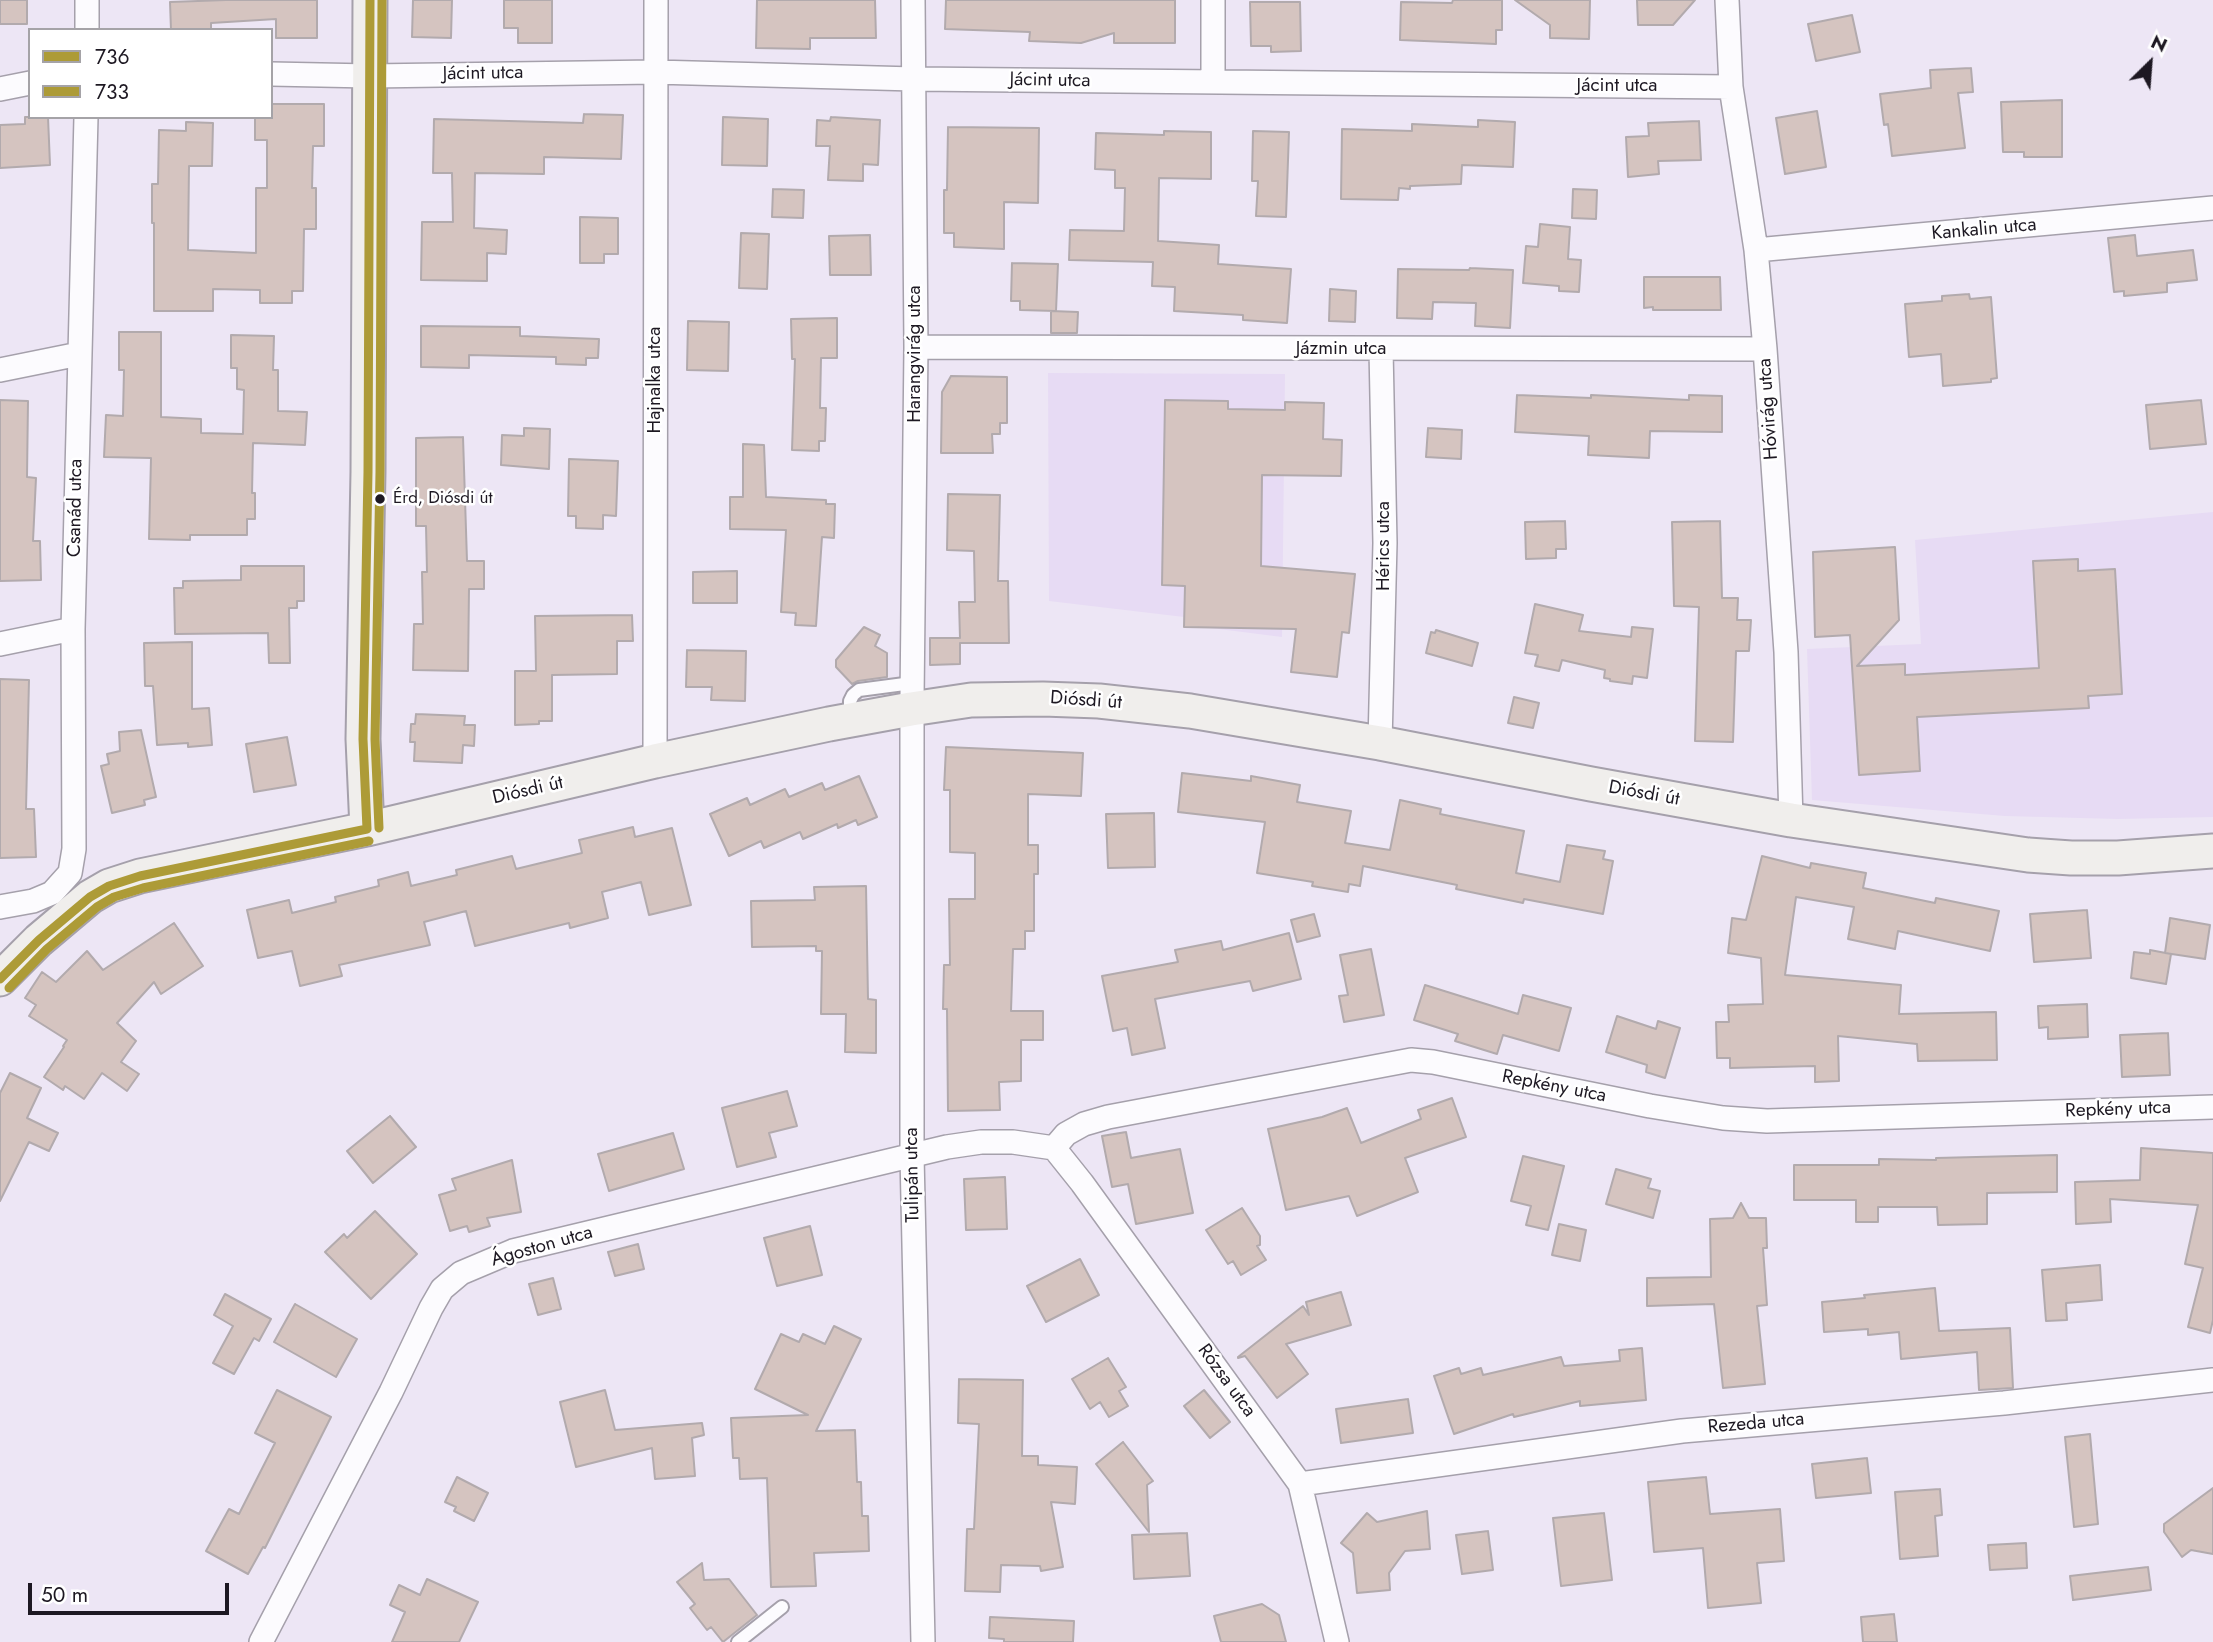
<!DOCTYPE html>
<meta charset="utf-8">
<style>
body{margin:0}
#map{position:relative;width:2213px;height:1642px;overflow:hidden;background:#ede6f5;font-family:Jost,sans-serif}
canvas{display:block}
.legend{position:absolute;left:28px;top:28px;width:245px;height:91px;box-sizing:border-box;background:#fff;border:2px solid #a5a3a7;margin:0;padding:9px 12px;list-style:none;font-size:21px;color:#1d1822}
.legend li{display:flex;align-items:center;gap:14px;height:35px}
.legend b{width:35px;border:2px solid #a5a3a7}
.north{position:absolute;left:2115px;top:28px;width:70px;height:70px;-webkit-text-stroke:5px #fff;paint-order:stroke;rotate:25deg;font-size:19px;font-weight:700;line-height:28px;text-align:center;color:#1d1822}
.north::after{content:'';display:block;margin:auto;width:24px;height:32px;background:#1d1822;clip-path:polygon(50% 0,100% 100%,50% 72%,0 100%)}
.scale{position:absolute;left:28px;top:1583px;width:201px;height:32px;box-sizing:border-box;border:4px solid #1d1822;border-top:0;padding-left:9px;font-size:21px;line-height:24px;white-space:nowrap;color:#1d1822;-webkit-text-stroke:5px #fff;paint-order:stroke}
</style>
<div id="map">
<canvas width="2213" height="1642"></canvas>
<ul class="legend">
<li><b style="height:9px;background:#ad9b37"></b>736</li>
<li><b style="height:9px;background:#ad9b37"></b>733</li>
</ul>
<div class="north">N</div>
<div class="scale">50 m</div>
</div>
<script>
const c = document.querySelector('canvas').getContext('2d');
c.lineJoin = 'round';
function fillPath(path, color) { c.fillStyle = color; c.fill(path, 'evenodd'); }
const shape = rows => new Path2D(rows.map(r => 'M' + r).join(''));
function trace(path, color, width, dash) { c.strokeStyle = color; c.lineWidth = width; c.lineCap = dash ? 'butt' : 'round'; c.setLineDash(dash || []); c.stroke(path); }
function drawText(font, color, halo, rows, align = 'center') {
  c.font = font + ' Jost,sans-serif'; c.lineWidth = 5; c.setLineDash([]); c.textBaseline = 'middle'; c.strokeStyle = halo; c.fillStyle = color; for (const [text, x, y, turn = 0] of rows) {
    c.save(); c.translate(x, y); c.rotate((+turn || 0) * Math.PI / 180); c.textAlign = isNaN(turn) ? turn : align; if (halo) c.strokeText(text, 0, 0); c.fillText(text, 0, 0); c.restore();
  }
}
const built = shape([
 [1048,373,1285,374,1282,637,1211,628,1184,627,1184,617,1049,601],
 [2213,512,2213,817,2118,819,2005,816,1812,800,1807,649,1921,644,1915,540]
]);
const building = shape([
 [0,0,27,0,27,24,0,24,0,0],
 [226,0,317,0,317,38,276,38,276,19,211,23,211,30,171,30,170,2,226,0],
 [413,0,452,0,451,38,412,37,413,0],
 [504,0,552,0,552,43,518,43,518,28,504,28,504,0],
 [757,0,875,0,876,38,810,38,810,49,756,48,757,0],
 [946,0,1175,0,1175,43,1114,43,1114,33,1081,43,1029,41,1030,32,945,29,946,0],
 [1453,0,1502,0,1502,30,1496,30,1496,44,1400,40,1401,2,1452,3,1453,0],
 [1515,0,1590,0,1589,39,1550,38,1550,25,1515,0],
 [1637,0,1695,0,1673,25,1638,25,1637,0],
 [1250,2,1300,2,1301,51,1271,52,1271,46,1251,46,1250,2],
 [1852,15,1860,52,1816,61,1808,24,1852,15],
 [1971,68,1973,92,1958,93,1965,148,1892,156,1888,124,1884,125,1880,94,1931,88,1930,70,1971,68],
 [2062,100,2062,157,2024,157,2024,152,2003,152,2001,102,2062,100],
 [271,104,324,104,324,146,313,146,312,188,316,188,316,229,304,229,303,291,292,291,292,303,260,303,260,290,213,289,213,311,154,311,154,223,152,223,152,184,158,184,159,130,186,131,186,122,213,123,212,166,189,166,188,250,256,253,256,188,267,188,267,140,255,140,255,117,271,117,271,104],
 [1817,111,1826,167,1785,174,1776,118,1817,111],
 [584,114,623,115,621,159,544,157,544,174,475,173,474,228,507,230,506,254,487,253,487,281,421,280,422,222,453,222,452,173,433,173,434,119,583,123,584,114],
 [25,117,48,117,50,165,0,168,0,125,25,124,25,117],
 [723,117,768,119,767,166,722,165,723,117],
 [831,117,880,120,878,165,863,164,863,181,828,180,830,146,816,146,817,120,830,121,831,117],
 [1478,120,1515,122,1513,167,1462,165,1461,184,1410,186,1410,189,1399,188,1398,200,1341,199,1342,129,1412,131,1412,124,1478,127,1478,120],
 [1699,121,1701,160,1658,161,1659,174,1628,177,1626,137,1649,136,1648,123,1699,121],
 [948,127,1039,128,1038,203,1004,202,1004,249,954,247,954,233,944,233,944,190,947,190,948,127],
 [1164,131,1211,132,1211,179,1159,178,1158,241,1219,245,1218,264,1291,269,1287,323,1243,320,1243,315,1174,311,1175,287,1152,286,1153,262,1069,260,1070,230,1124,231,1125,188,1115,188,1115,170,1095,169,1096,133,1164,135,1164,131],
 [1253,131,1289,132,1286,217,1256,216,1258,181,1252,181,1253,131],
 [773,189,804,190,803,218,772,217,773,189],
 [1573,189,1597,190,1596,219,1572,218,1573,189],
 [580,217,618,218,618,254,604,254,604,263,580,263,580,217],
 [1540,224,1570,227,1568,259,1581,260,1579,292,1559,291,1559,286,1523,283,1526,246,1538,247,1540,224],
 [741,233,769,234,767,289,739,288,741,233],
 [870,235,871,275,830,275,829,236,870,235],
 [2135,235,2137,256,2193,250,2197,280,2167,283,2167,292,2124,296,2124,291,2114,292,2108,238,2135,235],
 [1012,263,1058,264,1056,311,1020,310,1020,301,1011,301,1012,263],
 [1470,268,1513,270,1510,328,1475,326,1476,303,1433,302,1432,319,1397,318,1398,269,1469,270,1470,268],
 [1644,277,1720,277,1721,310,1653,310,1653,307,1644,308,1644,277],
 [1330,289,1356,291,1355,322,1329,321,1330,289],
 [1969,294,1970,299,1991,297,1997,378,1991,379,1991,382,1943,386,1941,354,1909,357,1905,304,1942,301,1942,296,1969,294],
 [1051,311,1078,312,1077,333,1051,333,1051,311],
 [837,318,837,358,821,358,820,408,826,408,825,441,819,441,819,451,792,450,795,359,792,359,791,319,837,318],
 [688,321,729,322,728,371,687,370,688,321],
 [421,326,520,327,520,336,599,339,598,358,586,358,586,365,556,364,556,357,469,355,469,368,421,367,421,326],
 [119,332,161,332,161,417,201,419,201,433,243,434,244,390,237,389,237,368,231,368,231,335,274,336,273,370,278,370,278,411,307,412,305,445,253,443,252,493,255,493,255,519,247,519,247,535,190,535,190,540,149,539,151,458,104,457,106,415,123,416,124,370,119,370,119,332],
 [951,376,1007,377,1007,423,1000,423,1000,434,992,434,993,453,941,453,942,392,951,376],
 [1517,395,1591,398,1591,395,1689,400,1689,395,1722,396,1722,432,1650,431,1649,458,1588,455,1589,436,1515,432,1517,395],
 [0,400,28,401,27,477,36,478,33,541,40,541,41,580,0,581,0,400],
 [1165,400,1228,401,1228,409,1285,410,1285,402,1324,403,1323,439,1342,440,1341,476,1262,475,1261,566,1355,574,1349,633,1342,632,1337,677,1291,672,1296,629,1184,627,1185,586,1162,585,1165,400],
 [2201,400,2206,444,2150,449,2146,405,2201,400],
 [524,428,550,429,549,469,501,465,502,435,524,436,524,428],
 [1428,428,1462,430,1461,459,1426,457,1428,428],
 [463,437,467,561,484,561,484,589,469,589,468,671,413,670,414,624,423,624,422,572,427,572,426,526,416,526,416,438,463,437],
 [743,444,764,445,766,497,826,500,826,504,835,504,834,538,822,537,816,626,795,625,796,613,781,612,786,530,730,529,730,497,743,497,743,444],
 [569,459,618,461,616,516,603,515,603,529,576,528,576,516,568,516,569,459],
 [948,494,1000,495,998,581,1008,581,1009,643,960,643,960,664,930,665,930,638,960,638,959,602,975,602,974,551,947,550,948,494],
 [1565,521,1566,549,1556,549,1556,558,1526,559,1525,522,1565,521],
 [1720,521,1722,598,1738,598,1737,620,1751,620,1749,651,1736,651,1733,742,1695,741,1699,607,1674,606,1672,522,1720,521],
 [1895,547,1899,620,1857,666,1905,664,1905,675,2039,668,2033,561,2078,559,2078,571,2115,569,2122,694,2088,696,2089,708,1917,717,1920,771,1859,775,1850,635,1815,637,1813,552,1895,547],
 [241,566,304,566,304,601,297,601,297,608,289,608,290,663,269,663,268,633,175,634,174,588,183,588,183,581,241,580,241,566],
 [737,571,737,603,693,603,693,572,737,571],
 [1535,604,1583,615,1579,631,1631,637,1632,627,1653,629,1647,678,1633,676,1632,684,1610,681,1610,679,1604,678,1605,670,1562,660,1559,671,1535,666,1538,655,1525,653,1535,604],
 [632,615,633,641,617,641,617,674,552,675,552,721,539,721,539,724,515,725,515,671,536,671,535,616,632,615],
 [864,627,880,635,875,646,887,653,887,677,858,681,852,684,836,667,836,660,864,627],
 [1436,630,1478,643,1472,666,1426,653,1431,632,1435,633,1436,630],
 [192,642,192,709,209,708,212,745,188,747,188,743,157,745,153,686,145,686,144,643,192,642],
 [687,650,746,651,745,701,711,700,712,687,686,687,687,650],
 [0,679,29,680,26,809,34,809,36,857,0,858,0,679],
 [1514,697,1539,703,1533,728,1508,723,1514,697],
 [416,714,465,716,464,725,475,725,474,746,463,745,462,763,414,761,415,742,410,742,411,724,415,724,416,714],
 [141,730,156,797,144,800,145,805,112,813,101,766,109,764,107,754,120,751,119,732,141,730],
 [287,737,296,785,254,792,246,744,287,737],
 [946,747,1083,753,1081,796,1028,794,1028,845,1038,845,1038,874,1034,874,1034,931,1025,931,1025,949,1013,949,1011,1011,1043,1011,1043,1040,1021,1040,1021,1081,999,1082,1000,1110,948,1111,947,1009,943,1009,944,965,950,965,949,899,975,899,975,853,950,852,950,790,944,790,946,747],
 [1182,773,1251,781,1251,776,1300,785,1297,802,1351,811,1345,843,1390,850,1400,800,1441,809,1440,814,1524,831,1516,873,1560,882,1567,845,1605,851,1603,859,1613,861,1603,914,1524,899,1523,903,1456,889,1457,885,1363,866,1360,886,1349,884,1348,892,1312,886,1313,882,1257,873,1265,822,1178,812,1182,773],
 [859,776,877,817,858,825,856,820,838,828,837,824,803,839,800,832,764,848,761,841,729,856,710,814,747,798,750,805,785,789,789,797,822,783,825,790,859,776],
 [1154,813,1155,867,1108,868,1106,814,1154,813],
 [633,827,635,837,672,828,691,905,649,915,641,882,602,892,608,918,570,928,569,923,475,946,466,911,424,922,430,945,339,965,342,976,300,986,292,951,258,958,247,910,289,900,292,913,336,902,335,897,379,886,378,880,408,872,411,886,457,875,456,870,512,856,516,869,582,853,579,840,633,827],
 [1762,856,1810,868,1811,863,1866,873,1863,888,1935,903,1936,898,1999,911,1990,951,1898,931,1895,949,1848,939,1854,907,1796,897,1785,975,1901,985,1899,1014,1996,1012,1997,1060,1918,1061,1917,1044,1838,1036,1839,1081,1815,1082,1815,1066,1730,1068,1730,1058,1717,1058,1716,1022,1729,1022,1728,1005,1763,1004,1761,958,1728,953,1732,918,1746,920,1762,856],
 [866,886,868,999,876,1000,876,1053,845,1052,846,1014,821,1014,822,951,816,951,816,946,752,947,751,901,815,900,814,887,866,886],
 [2087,910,2091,958,2034,962,2030,914,2087,910],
 [1314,914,1320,936,1297,942,1291,920,1314,914],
 [2170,918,2210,925,2205,959,2165,953,2170,918],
 [174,923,203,966,161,994,154,982,117,1023,136,1041,121,1062,139,1074,127,1091,102,1073,84,1099,65,1086,63,1090,44,1077,64,1047,63,1046,67,1040,29,1016,36,1005,25,998,42,972,56,982,87,951,103,970,174,923],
 [1289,933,1301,979,1253,991,1250,981,1155,999,1165,1048,1132,1055,1127,1028,1113,1031,1102,976,1178,962,1175,950,1221,941,1223,950,1289,933],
 [1371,949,1384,1015,1344,1022,1339,996,1348,995,1340,955,1371,949],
 [2150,950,2171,954,2166,984,2131,978,2134,952,2150,954,2150,950],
 [1425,985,1518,1014,1523,995,1571,1008,1559,1051,1503,1035,1497,1054,1455,1041,1458,1034,1414,1020,1425,985],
 [2087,1004,2088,1037,2048,1039,2048,1027,2039,1028,2038,1006,2087,1004],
 [1617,1016,1656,1029,1658,1021,1680,1028,1665,1078,1646,1072,1647,1065,1606,1052,1617,1016],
 [2168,1033,2170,1075,2122,1077,2120,1035,2168,1033],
 [10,1073,41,1088,27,1118,58,1133,49,1151,29,1142,0,1201,0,1093,10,1073],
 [787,1091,797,1126,769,1133,776,1157,737,1167,722,1108,787,1091],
 [1452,1098,1466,1137,1405,1158,1418,1192,1357,1216,1349,1196,1286,1210,1268,1129,1322,1117,1347,1108,1361,1143,1421,1119,1418,1110,1452,1098],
 [390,1116,416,1147,373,1183,347,1151,390,1116],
 [1126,1132,1131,1158,1180,1149,1193,1213,1136,1224,1128,1184,1112,1187,1102,1136,1126,1132],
 [673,1133,684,1169,609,1191,598,1154,673,1133],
 [2141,1148,2213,1153,2213,1320,2210,1333,2188,1327,2203,1268,2185,1264,2198,1205,2110,1199,2111,1222,2076,1224,2075,1182,2140,1180,2141,1148],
 [2057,1155,2057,1192,1987,1193,1987,1224,1938,1225,1937,1207,1878,1207,1878,1222,1856,1222,1856,1200,1794,1200,1794,1165,1879,1165,1879,1159,1936,1160,1936,1158,2057,1155],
 [1523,1156,1564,1166,1548,1230,1526,1225,1531,1206,1511,1201,1523,1156],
 [512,1160,521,1212,487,1218,490,1226,469,1232,467,1226,450,1231,439,1195,456,1190,452,1179,512,1160],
 [1616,1169,1651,1179,1648,1188,1660,1191,1653,1218,1606,1204,1616,1169],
 [1005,1177,1007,1229,966,1230,964,1179,1005,1177],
 [1741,1203,1749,1218,1766,1218,1767,1248,1763,1248,1767,1305,1757,1306,1765,1384,1723,1388,1714,1304,1647,1306,1647,1278,1711,1277,1710,1219,1733,1218,1741,1203],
 [1242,1208,1260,1236,1260,1245,1257,1246,1266,1260,1241,1275,1233,1261,1228,1264,1206,1230,1242,1208],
 [375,1211,417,1254,371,1299,325,1252,344,1234,347,1238,375,1211],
 [1559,1224,1586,1230,1580,1261,1552,1255,1559,1224],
 [810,1226,822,1275,777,1286,764,1238,810,1226],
 [638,1244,644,1269,615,1276,608,1252,638,1244],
 [1080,1259,1099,1295,1046,1322,1027,1286,1080,1259],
 [2100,1265,2102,1300,2066,1303,2067,1320,2046,1321,2042,1270,2100,1265],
 [553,1278,561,1309,538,1315,529,1284,553,1278],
 [1935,1288,1939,1331,2010,1328,2013,1388,1979,1390,1977,1352,1901,1359,1899,1332,1868,1335,1868,1329,1824,1332,1822,1302,1865,1298,1864,1295,1935,1288],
 [1341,1292,1351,1325,1286,1344,1308,1374,1277,1398,1245,1356,1238,1358,1238,1357,1303,1306,1309,1315,1306,1302,1341,1292],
 [225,1294,271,1319,259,1341,254,1338,234,1374,213,1363,233,1326,214,1315,225,1294],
 [295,1304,357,1339,336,1377,274,1342,295,1304],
 [834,1326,861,1339,816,1431,855,1430,857,1482,861,1482,862,1516,868,1516,869,1551,814,1553,816,1586,771,1587,767,1478,740,1479,739,1458,733,1458,731,1418,808,1415,755,1389,781,1334,799,1342,803,1334,825,1344,834,1326],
 [1642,1348,1646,1400,1580,1406,1580,1401,1514,1417,1513,1414,1454,1434,1434,1376,1459,1368,1461,1374,1481,1368,1483,1375,1561,1357,1564,1366,1620,1361,1619,1350,1642,1348],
 [1108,1358,1126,1387,1119,1391,1128,1406,1109,1417,1100,1402,1090,1409,1072,1379,1108,1358],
 [959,1379,1023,1380,1022,1456,1038,1456,1038,1465,1077,1467,1075,1504,1051,1502,1063,1567,1041,1571,1040,1566,1001,1565,1000,1592,965,1591,967,1529,974,1529,979,1424,958,1423,959,1379],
 [277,1390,331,1417,265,1548,263,1547,248,1574,206,1551,229,1509,239,1514,275,1443,255,1433,277,1390],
 [605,1390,615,1430,702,1423,704,1435,692,1438,695,1476,655,1479,652,1448,576,1467,560,1402,605,1390],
 [1204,1390,1230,1422,1210,1438,1184,1406,1204,1390],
 [1408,1399,1413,1433,1341,1443,1336,1409,1408,1399],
 [2090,1434,2098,1524,2074,1527,2065,1437,2090,1434],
 [1123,1442,1153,1481,1147,1485,1149,1532,1096,1464,1123,1442],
 [1867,1458,1871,1493,1816,1498,1812,1464,1867,1458],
 [457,1477,488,1493,474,1521,454,1511,456,1507,445,1502,457,1477],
 [1706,1477,1710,1514,1780,1509,1784,1561,1757,1563,1761,1603,1708,1608,1703,1548,1654,1552,1648,1482,1706,1477],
 [2213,1488,2213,1554,2191,1550,2182,1557,2164,1532,2164,1524,2213,1488],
 [1940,1489,1942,1515,1935,1516,1938,1556,1900,1559,1895,1492,1940,1489],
 [1427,1511,1430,1549,1405,1551,1389,1573,1390,1590,1357,1593,1353,1553,1341,1543,1367,1513,1377,1522,1427,1511],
 [1604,1513,1612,1580,1561,1586,1553,1518,1604,1513],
 [1488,1531,1493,1570,1462,1574,1456,1535,1488,1531],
 [1187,1533,1190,1576,1134,1579,1132,1535,1187,1533],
 [2026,1543,2027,1568,1990,1570,1988,1545,2026,1543],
 [702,1563,704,1580,729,1579,757,1615,723,1642,711,1627,707,1630,690,1608,695,1604,677,1582,702,1563],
 [2148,1567,2151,1590,2073,1600,2070,1576,2148,1567],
 [427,1579,478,1602,459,1642,392,1642,405,1612,390,1605,399,1585,420,1595,427,1579],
 [1262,1604,1279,1615,1286,1642,1221,1642,1214,1616,1262,1604],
 [1894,1614,1897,1642,1863,1642,1861,1617,1894,1614],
 [990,1617,1074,1621,1073,1642,1004,1642,1004,1639,989,1638,990,1617]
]);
const lane = shape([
 [850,719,850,701,853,695,859,690,912,683],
 [738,1642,782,1607]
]);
const street = shape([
 [913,0,916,347,912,698,912,1156,923,1642],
 [1727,0,1731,87,1756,250,1765,349,1786,652,1791,820],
 [87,30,87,0],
 [271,74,370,76,655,72,914,79,1731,87],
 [1213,82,1213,0],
 [0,89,30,83],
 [1756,250,2213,208],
 [916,347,1765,349],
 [0,370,79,354],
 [0,644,73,629],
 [1380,743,1385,543,1381,349],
 [655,761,656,0],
 [0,907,33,901,52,893,70,873,74,849,73,629,86,117],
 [1054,1148,1066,1134,1084,1124,1108,1117,1411,1060,1433,1062,1650,1106,1723,1118,1767,1121,2213,1107],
 [1054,1148,1082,1183,1300,1484,1337,1642],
 [1300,1484,1682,1431,2004,1403,2213,1380],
 [261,1642,391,1392,431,1308,442,1289,461,1273,513,1251,947,1147,981,1142,1013,1142,1054,1148]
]);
const secondary = shape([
 [367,829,363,739,368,472,370,0],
 [0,979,39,940,90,897,109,886,140,876,367,829,655,761,829,724,911,709,971,700,1043,699,1099,701,1190,711,1380,743,1591,784,1791,820,2028,855,2071,858,2118,858,2213,851]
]);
const bus1 = shape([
 [367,829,363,739,368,472,370,0],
 [0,979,39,940,90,897,109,886,140,876,367,829]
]);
const bus2 = shape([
 [379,828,375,739,380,472,382,0],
 [9,988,47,949,97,907,114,897,143,888,369,841]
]);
const markers = [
 [380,499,6,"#1d1822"]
];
const busNames = [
 ["Érd, Diósdi út",393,499]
];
const streetNames = [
 ["Jácint utca",483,74,-1],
 ["Jácint utca",1050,81,1],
 ["Jácint utca",1617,86],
 ["Kankalin utca",1984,230,-5],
 ["Jázmin utca",1341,349],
 ["Harangvirág utca",915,354,-90],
 ["Hajnalka utca",655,380,-90],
 ["Hóvirág utca",1769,409,-94],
 ["Csanád utca",76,508,-89],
 ["Hérics utca",1384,546,-90],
 ["Diósdi út",1086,701,4],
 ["Diósdi út",528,791,-13],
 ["Diósdi út",1644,794,10],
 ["Repkény utca",1554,1087,11],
 ["Repkény utca",2118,1110,-2],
 ["Tulipán utca",913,1175,-91],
 ["Ágoston utca",542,1247,-16],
 ["Rózsa utca",1226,1381,54],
 ["Rezeda utca",1756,1424,-5]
];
fillPath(built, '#e7dbf4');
fillPath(building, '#d5c4c0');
trace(building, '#b2aaad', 2);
trace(lane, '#a5a0ab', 16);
trace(street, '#a5a0ab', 26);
trace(secondary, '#a5a0ab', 37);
trace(lane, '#fcfbfe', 12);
trace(street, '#fcfbfe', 23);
trace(secondary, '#f0eeec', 33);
trace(bus1, '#ad9b37', 9);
trace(bus2, '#ad9b37', 9);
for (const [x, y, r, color] of markers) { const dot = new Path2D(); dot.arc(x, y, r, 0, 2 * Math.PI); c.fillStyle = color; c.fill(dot); trace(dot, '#fff', 2.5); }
drawText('17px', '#1d1822', '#fff', busNames, 'left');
drawText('19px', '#1d1822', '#fff', streetNames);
</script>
